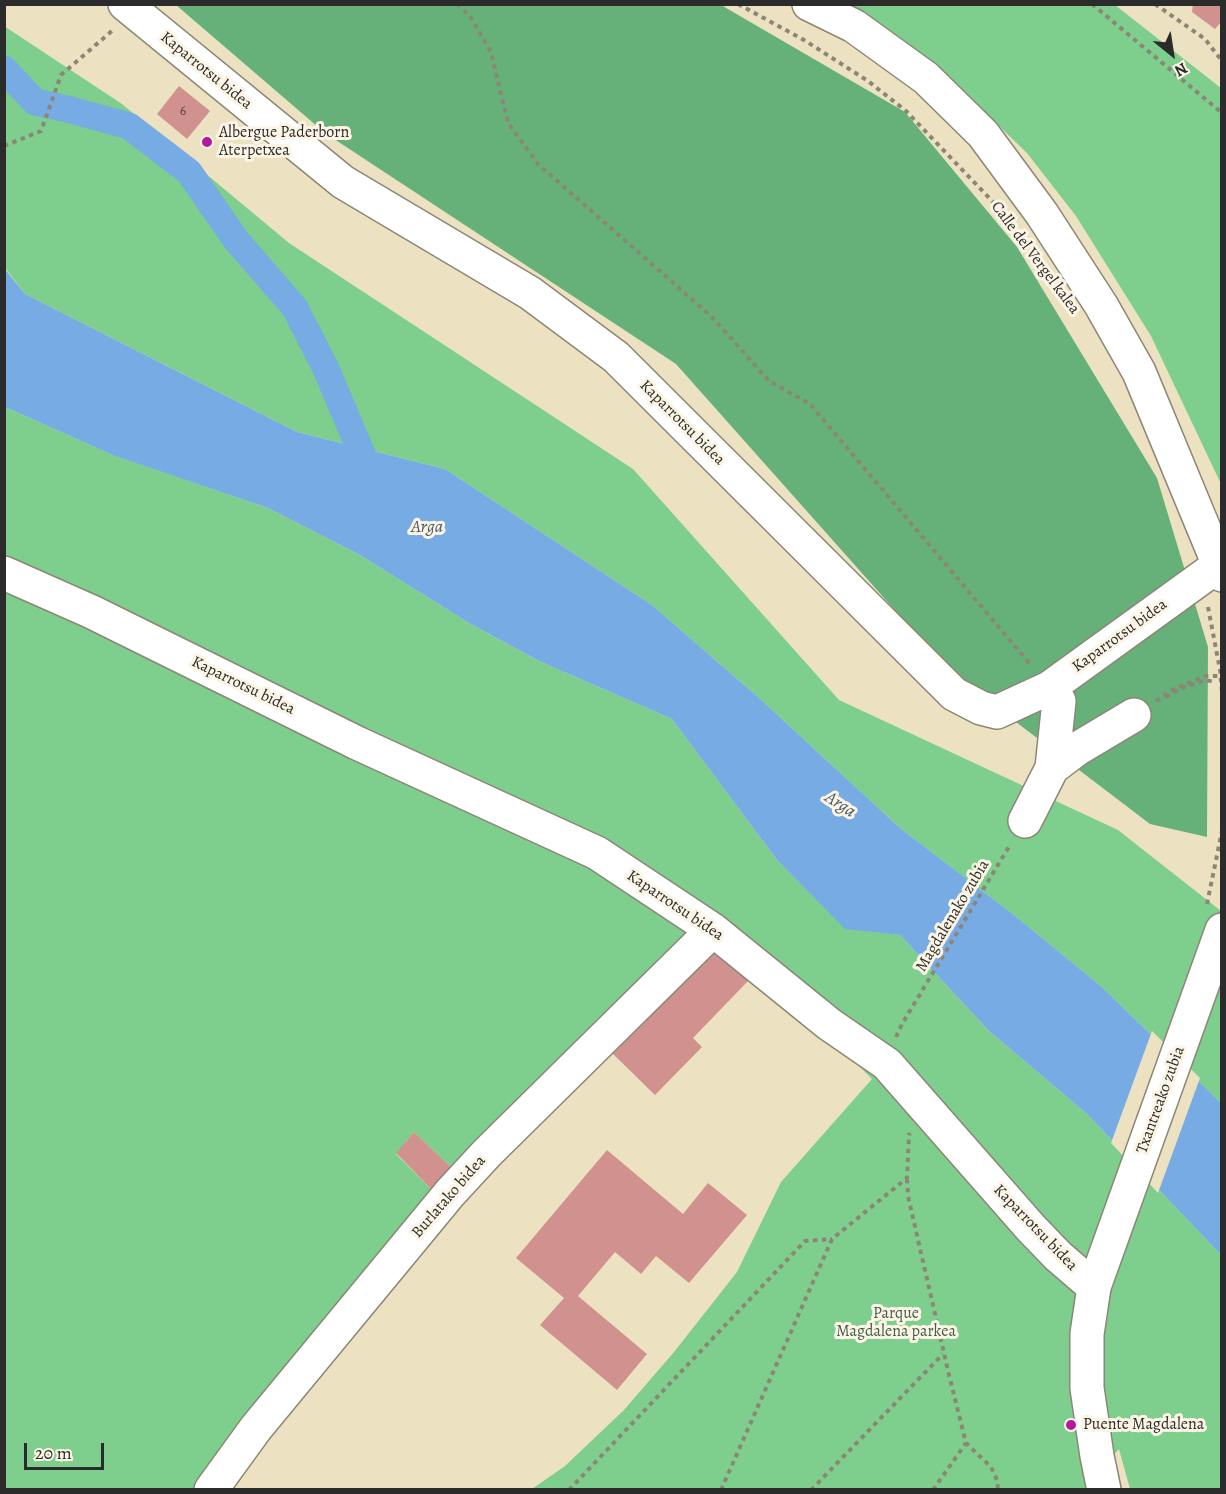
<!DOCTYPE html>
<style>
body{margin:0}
#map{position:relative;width:1226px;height:1494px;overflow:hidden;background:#ece2c1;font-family:Alegreya,serif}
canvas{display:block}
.frame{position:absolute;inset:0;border:6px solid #2b2b2b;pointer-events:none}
.north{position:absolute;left:1142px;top:24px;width:60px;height:60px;-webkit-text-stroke:4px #fcf5e5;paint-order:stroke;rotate:150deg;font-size:16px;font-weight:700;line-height:24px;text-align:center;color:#2b2b2b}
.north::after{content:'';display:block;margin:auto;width:21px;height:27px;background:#2b2b2b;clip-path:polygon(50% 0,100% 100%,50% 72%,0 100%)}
.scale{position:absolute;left:24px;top:1443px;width:80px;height:27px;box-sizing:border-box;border:3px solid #2b2b2b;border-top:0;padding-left:8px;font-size:18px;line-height:21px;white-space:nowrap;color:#2b2b2b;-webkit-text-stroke:4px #fcf5e5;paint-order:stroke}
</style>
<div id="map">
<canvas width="1226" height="1494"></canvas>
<div class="frame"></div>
<div class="north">N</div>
<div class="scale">20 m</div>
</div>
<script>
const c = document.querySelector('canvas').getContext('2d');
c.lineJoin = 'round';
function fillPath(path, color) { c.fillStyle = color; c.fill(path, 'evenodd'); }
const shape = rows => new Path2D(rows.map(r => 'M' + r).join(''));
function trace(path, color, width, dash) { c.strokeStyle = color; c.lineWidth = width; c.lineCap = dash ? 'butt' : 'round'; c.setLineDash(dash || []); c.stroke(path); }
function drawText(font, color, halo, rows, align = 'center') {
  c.font = font + ' Alegreya,serif'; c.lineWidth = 6; c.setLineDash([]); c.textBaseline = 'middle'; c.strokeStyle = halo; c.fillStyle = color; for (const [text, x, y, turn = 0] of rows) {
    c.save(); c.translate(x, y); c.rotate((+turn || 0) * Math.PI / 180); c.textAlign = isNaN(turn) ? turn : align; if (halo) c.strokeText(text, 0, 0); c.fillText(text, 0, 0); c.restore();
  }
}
const green = shape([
 [849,5,1115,5,1221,88,1221,484,1151,336,1076,216,1027,153,943,72],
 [4,26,122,104,289,243,633,469,839,700,1118,830,1221,911,1221,1103,1102,987,1014,915,900,828,758,697,652,605,445,469,297,432,25,294,5,268],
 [5,407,113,455,268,508,360,555,469,623,539,661,672,719,777,860,845,928,900,935,988,1030,1087,1114,1221,1255,1221,1489,1130,1489,1119,1449,1100,1470,1104,1489,532,1489,565,1466,624,1410,674,1352,737,1272,781,1182,872,1079,824,1031,718,954,453,1169,414,1132,396,1154,435,1193,212,1489,5,1489]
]);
const forest = shape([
 [176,5,721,5,905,112,1017,247,1157,478,1208,647,1207,837,1150,824,949,671,676,364,325,133]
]);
const water = shape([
 [4,268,25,294,297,432,445,469,652,605,758,697,900,828,1014,915,1102,987,1221,1103,1221,1255,1087,1114,988,1030,900,935,845,929,777,860,672,719,539,661,469,623,360,555,268,508,115,456,5,407]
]);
const pier = shape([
 [1152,1031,1200,1078,1158,1193,1111,1143]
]);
const canal = shape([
 [4,69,35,102,67,109,129,126,189,172,236,240,295,308,326,369,370,473,371,482]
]);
const building = shape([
 [1193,4,1222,4,1222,21,1215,29,1192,12],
 [179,86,210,111,187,139,157,114],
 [716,948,749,980,693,1038,702,1047,655,1095,612,1053],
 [414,1132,453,1169,435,1193,396,1153],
 [607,1150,683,1214,708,1183,747,1215,689,1283,656,1256,641,1274,615,1252,578,1296,647,1354,617,1390,540,1325,564,1298,516,1258]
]);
const path = shape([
 [457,4,470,16,491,52,508,123,539,165,712,317,769,381,810,404,1030,664],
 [738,4,804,40,868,81,906,111,994,203],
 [1092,4,1222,113],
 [1155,4,1205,39,1222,61],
 [4,146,41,131,61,75,113,30],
 [1208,607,1220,670,1222,692],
 [1166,697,1182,688,1206,680,1214,682],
 [1156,701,1174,689,1206,676,1221,676],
 [1207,904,1222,831],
 [896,1037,902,1024,1010,845],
 [907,1179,908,1196,949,1375,966,1443,991,1467,997,1480,998,1490],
 [569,1490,805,1241,832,1239],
 [721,1490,832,1239,907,1178,909,1135,910,1133],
 [811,1490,943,1354],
 [933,1490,966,1443]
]);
const minor = shape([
 [125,4,343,182,530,293,616,357,954,694,981,708,997,712,1049,688,1219,565,1222,566],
 [4,573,92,612,357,743,597,853,713,930,829,1024,887,1064,1031,1228,1058,1256,1094,1287],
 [1052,768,1077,749,1134,715],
 [1025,821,1052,768,1059,701],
 [211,1490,256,1428,450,1193,487,1153,713,930]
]);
const major = shape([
 [809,4,854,26,926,78,983,134,1042,214,1101,305,1139,372,1219,565,1222,575],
 [1104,1490,1097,1456,1087,1388,1087,1334,1094,1287,1222,930]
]);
const markers = [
 [207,142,6,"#b5179e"],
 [1071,1425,6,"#b5179e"]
];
const numberNames = [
 ["6",183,112]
];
const streetNames = [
 ["Kaparrotsu bidea",206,71,39],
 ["Calle del Vergel kalea",1035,258,53],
 ["Kaparrotsu bidea",682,423,45],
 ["Kaparrotsu bidea",1120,636,-36],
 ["Kaparrotsu bidea",243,686,26],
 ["Kaparrotsu bidea",675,906,34],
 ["Magdalenako zubia",953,916,-59],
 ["Txantreako zubia",1161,1100,-70],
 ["Burlatako bidea",449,1197,-49],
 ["Kaparrotsu bidea",1035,1228,46]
];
const poiNames = [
 ["Albergue Paderborn",219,133],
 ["Aterpetxea",219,151],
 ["Puente Magdalena",1083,1425]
];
const parkNames = [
 ["Parque",896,1314],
 ["Magdalena parkea",896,1332]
];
const waterNames = [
 ["Arga",427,528],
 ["Arga",840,805,33]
];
fillPath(green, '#7ece8e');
fillPath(forest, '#66b179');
fillPath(water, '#77abe4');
fillPath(pier, '#ece2c1');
trace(canal, '#77abe4', 27);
fillPath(building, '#d1928f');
trace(minor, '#8c8676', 36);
trace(major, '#8c8676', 36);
trace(path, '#8c8676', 4, [4.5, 4.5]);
trace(minor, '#fff', 33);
trace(major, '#fff', 33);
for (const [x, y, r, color] of markers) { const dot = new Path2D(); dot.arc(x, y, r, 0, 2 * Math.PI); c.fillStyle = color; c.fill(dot); trace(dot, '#fcf5e5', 2); }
drawText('14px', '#544544', null, numberNames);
drawText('16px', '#2b2b2b', '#fcf5e5', streetNames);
drawText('16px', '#2b2b2b', '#fcf5e5', poiNames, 'left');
drawText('16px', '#445c49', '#fcf5e5', parkNames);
drawText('italic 18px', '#46586c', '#fcf5e5', waterNames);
</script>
